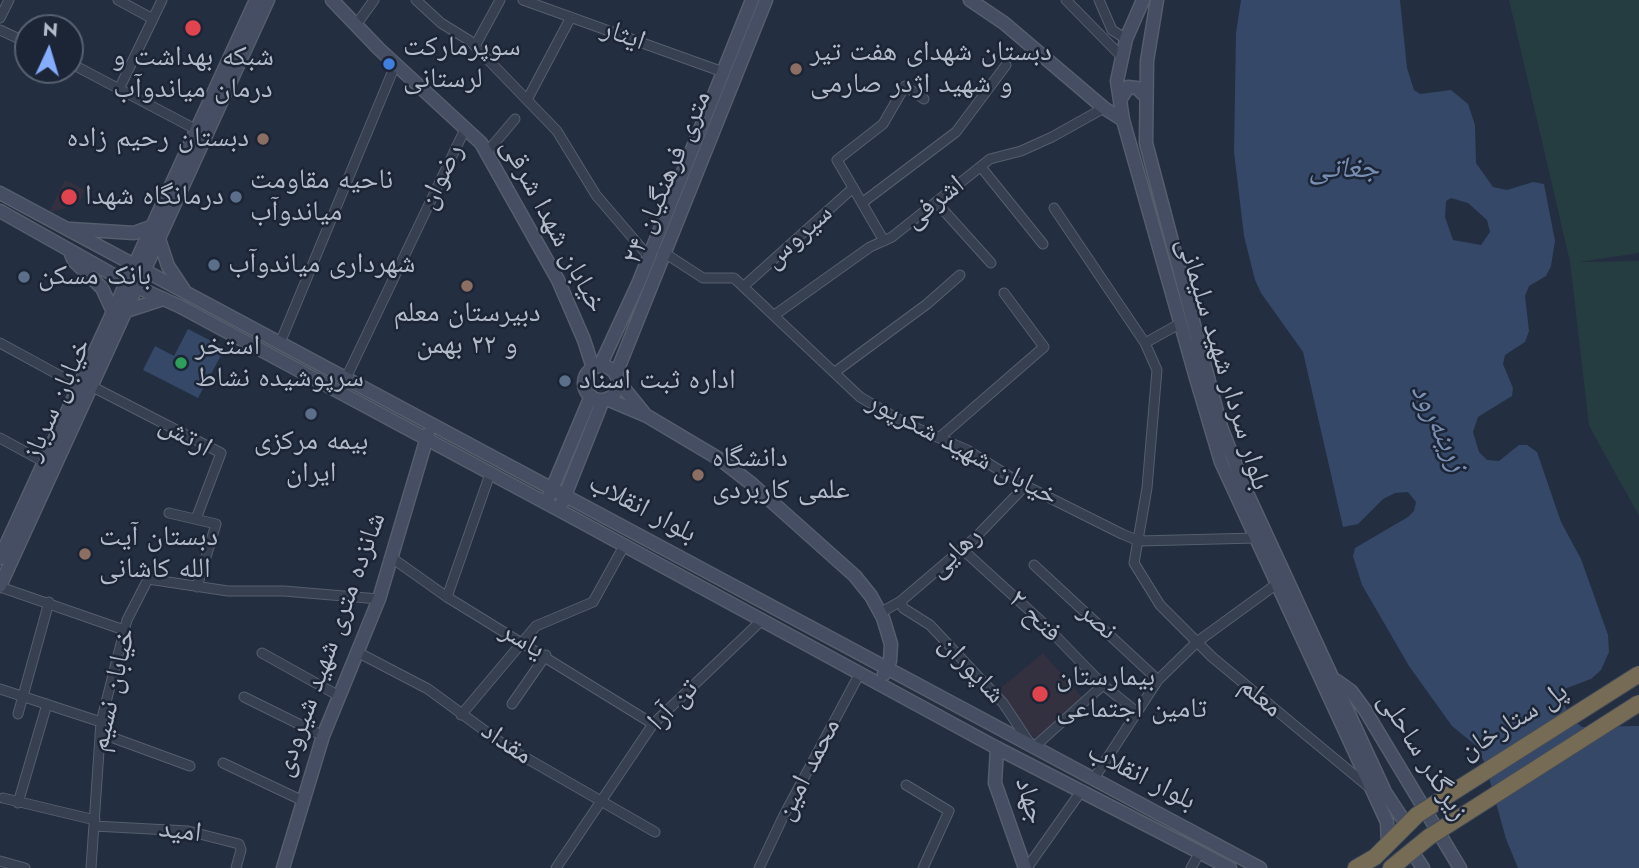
<!DOCTYPE html>
<meta charset="utf-8">
<style>
body{margin:0}
#map{position:relative;width:1639px;height:868px;overflow:hidden;background:#232e40;font-family:Jost,sans-serif}
canvas{display:block}
.north{position:absolute;left:14px;top:14px;width:70px;height:70px;box-sizing:border-box;background:#1c2535;border:2px solid #586171;border-radius:50%;rotate:4deg;font-size:19px;font-weight:700;line-height:28px;text-align:center;color:#b3bbca}
.north::after{content:'';display:block;margin:auto;width:24px;height:32px;background:#85acfe;clip-path:polygon(50% 0,100% 100%,50% 72%,0 100%)}
</style>
<div id="map">
<canvas width="1639" height="868"></canvas>
<div class="north">N</div>
</div>
<script>
const c = document.querySelector('canvas').getContext('2d');
c.lineJoin = 'round';
function fillPath(path, color) { c.fillStyle = color; c.fill(path, 'evenodd'); }
const shape = rows => new Path2D(rows.map(r => 'M' + r).join(''));
function trace(path, color, width, dash) { c.strokeStyle = color; c.lineWidth = width; c.lineCap = dash ? 'butt' : 'round'; c.setLineDash(dash || []); c.stroke(path); }
function drawText(font, color, halo, rows, align = 'center') {
  c.font = font + ' Jost,"Noto Naskh Arabic",sans-serif'; c.lineWidth = 5; c.setLineDash([]); c.textBaseline = 'middle'; c.strokeStyle = halo; c.fillStyle = color; for (const [text, x, y, turn = 0] of rows) {
    c.save(); c.translate(x, y); c.rotate((+turn || 0) * Math.PI / 180); c.textAlign = isNaN(turn) ? turn : align; if (halo) c.strokeText(text, 0, 0); c.fillText(text, 0, 0); c.restore();
  }
}
const medical = shape([
 [65,180,85,190,78,205,49,212],
 [1043,653,1083,698,1036,740,997,691]
]);
const green = shape([
 [1509,0,1639,0,1639,253,1579,262,1639,261,1639,516,1589,426,1570,262]
]);
const water = shape([
 [1241,0,1400,0,1407,68,1414,90,1420,94,1451,90,1468,104,1475,125,1476,163,1493,187,1507,190,1533,182,1544,184,1555,241,1551,266,1546,276,1529,286,1525,296,1529,331,1525,342,1505,355,1503,364,1513,388,1512,396,1478,417,1473,432,1479,452,1487,460,1499,461,1519,445,1527,445,1537,452,1561,522,1581,559,1608,635,1609,652,1601,670,1591,679,1567,688,1562,696,1563,703,1573,720,1582,727,1639,726,1639,868,1518,868,1506,839,1485,763,1474,744,1452,726,1409,666,1362,585,1353,556,1355,548,1408,517,1414,511,1416,502,1408,492,1395,493,1383,499,1358,524,1343,527,1303,352,1261,293,1255,280,1244,236,1234,152,1236,33],
 [1451,198,1468,203,1487,220,1490,232,1481,245,1453,240,1445,217,1446,201],
 [188,329,225,348,198,398,143,370,155,346,174,356]
]);
const street = shape([
 [118,0,153,19],
 [416,0,441,23,470,41,557,131,596,195,649,257],
 [523,0,723,72],
 [1066,0,1121,56],
 [1099,0,1112,30,1126,39],
 [0,18,9,0],
 [356,25,374,0],
 [0,30,28,43],
 [475,46,500,0],
 [70,63,197,130],
 [119,89,162,0],
 [527,100,571,17],
 [487,152,515,119],
 [981,167,1043,244],
 [862,203,956,132,1006,65],
 [937,203,991,263],
 [1054,208,1145,343,1157,370,1147,488,1134,563,1160,605,1212,657,1370,788],
 [884,241,837,160,883,124,905,86,924,99],
 [663,252,703,278,734,278,860,397,905,423,967,450,1020,483,1122,534,1139,541,1256,538],
 [744,286,853,188],
 [776,314,870,247,892,237,990,159,1021,151,1052,137,1104,108],
 [0,343,79,386],
 [280,343,396,63],
 [1145,343,1181,323],
 [835,372,927,304,960,275],
 [346,378,466,127],
 [91,386,221,453,196,519],
 [0,438,44,462],
 [939,438,1044,347,1004,293],
 [169,513,216,524,197,587],
 [962,549,1041,621,1103,685,1137,712],
 [392,558,447,597,653,724],
 [1034,565,1158,680],
 [0,587,124,630],
 [447,597,490,474],
 [901,601,903,608,930,625,1003,703,1033,748,1103,685],
 [880,613,901,601,975,538,1025,486],
 [262,653,339,696],
 [359,653,428,689,507,747,655,832],
 [0,689,101,722],
 [244,697,323,736],
 [512,704,546,655],
 [18,714,49,602],
 [461,715,536,626,593,602,624,546],
 [100,733,190,766],
 [223,763,301,800],
 [1093,780,1158,680,1197,642,1278,583],
 [906,785,949,811,923,868],
 [3,798,95,820],
 [18,803,47,704],
 [94,826,188,831,239,844,241,850,236,868],
 [0,861,25,868],
 [91,868,101,722,127,620,148,579,228,591,284,591,379,599],
 [556,868,653,724,762,620],
 [759,868,784,815,860,673],
 [1027,868,1082,790],
 [1191,868,1200,852]
]);
const secondary = shape([
 [332,0,379,49,481,143,558,280,584,340,593,368],
 [970,0,1004,23,1104,108,1123,120],
 [1143,0,1126,39,1117,81,1123,120,1196,378,1221,462,1387,822,1388,845],
 [1157,0,1147,61,1146,143,1221,427,1247,493,1385,792,1406,824],
 [1120,100,1128,87,1137,88,1145,96],
 [0,193,1260,868],
 [0,211,126,282,179,306,572,517,997,748,1230,868],
 [71,229,134,233,153,226],
 [159,239,168,266,184,290],
 [71,254,74,261,102,288,113,312],
 [126,311,163,299],
 [600,366,638,284,752,0],
 '584 383a17 17 0 1 1 34 0a17 17 0 1 1-34 0Z',
 [616,374,766,0],
 [618,381,644,413],
 [607,399,647,416,721,460,753,485,855,576,871,596,883,618,891,644,890,661,884,674],
 [549,496,591,396],
 [562,503,603,400],
 [0,558,256,0],
 [0,586,268,0],
 [1337,681,1351,691,1365,710,1460,868],
 [997,748,995,783,1025,868],
 [1411,850,1423,868],
 [283,868,323,736,379,599,428,434]
]);
const highway = shape([
 [1356,868,1375,857,1417,815],
 [1391,868,1429,837]
]);
const highwayBridge = shape([
 [1417,815,1639,674],
 [1429,837,1639,703]
]);
const markers = [
 [193,28,9,"#e0444e"],
 [389,64,7,"#3f7fe0"],
 [796,69,7,"#8d6e63"],
 [263,139,7,"#8d6e63"],
 [69,197,9,"#e0444e"],
 [236,197,7,"#5c6f8a"],
 [214,265,7,"#5c6f8a"],
 [24,277,7,"#5c6f8a"],
 [467,286,7,"#8d6e63"],
 [181,363,7,"#2e9e5b"],
 [565,381,7,"#5c6f8a"],
 [311,414,7,"#5c6f8a"],
 [698,475,7,"#8d6e63"],
 [85,554,7,"#8d6e63"],
 [1040,694,9,"#e0444e"]
];
const streetNames = [
 ["ایثار",623,36,20],
 ["رضوان",442,177,-64],
 ["۲۴ متری فرهنگیان",668,178,-67],
 ["اشرفی",935,203,-38],
 ["خیابان شهدا شرقی",552,226,62],
 ["سیروس",799,237,-42],
 ["بلوار سردار شهید سلیمانی",1222,364,73],
 ["خیابان سرباز",58,400,-66],
 ["ارتش",185,437,30],
 ["خیابان شهید شکرپور",962,450,28],
 ["بلوار انقلاب",642,509,28],
 ["رهایی",956,553,-42],
 ["فتح ۲",1034,617,44],
 ["نصر",1097,622,43],
 ["یاسر",522,641,31],
 ["شانزده متری شهید شیرودی",331,645,-70],
 ["شاپوران",971,670,47],
 ["خیابان نسیم",114,690,-77],
 ["معلم",1260,698,40],
 ["تن آرا",674,706,-46],
 ["پل ستارخان",1514,722,-32],
 ["مقداد",506,744,34],
 ["زیرگذر ساحلی",1422,757,58],
 ["محمد امین",809,770,-63],
 ["بلوار انقلاب",1141,777,27],
 ["جهاد",1029,801,73],
 ["امید",180,832,7]
];
const poiNames = [
 ["سوپرمارکت",403,48],
 ["لرستانی",403,80],
 ["دبستان شهدای هفت تیر",810,53],
 ["و شهید اژدر صارمی",810,85],
 ["شبکه بهداشت و",193,58,"center"],
 ["درمان میاندوآب",193,90,"center"],
 ["دبستان رحیم زاده",249,139,"right"],
 ["ناحیه مقاومت",250,181],
 ["میاندوآب",250,213],
 ["درمانگاه شهدا",85,197],
 ["شهرداری میاندوآب",228,265],
 ["بانک مسکن",38,277],
 ["دبیرستان معلم",467,314,"center"],
 ["و ۲۲ بهمن",467,346,"center"],
 ["استخر",195,347],
 ["سرپوشیده نشاط",195,379],
 ["اداره ثبت اسناد",579,381],
 ["بیمه مرکزی",311,442,"center"],
 ["ایران",311,474,"center"],
 ["دانشگاه",712,459],
 ["علمی کاربردی",712,491],
 ["دبستان آیت",99,538],
 ["الله کاشانی",99,570],
 ["بیمارستان",1056,678],
 ["تامین اجتماعی",1056,710]
];
const waterNames = [
 ["جغاتی",1344,170],
 ["زرینه‌رود",1438,428,64]
];
fillPath(medical, '#333040');
fillPath(green, '#253c41');
fillPath(water, '#354868');
trace(street, '#555e6d', 11);
trace(secondary, '#555e6d', 15);
trace(highway, '#424b5a', 18);
trace(street, '#374050', 9);
trace(secondary, '#454e63', 12);
trace(highway, '#766b54', 16);
trace(highwayBridge, '#424b5a', 18, []);
trace(highwayBridge, '#766b54', 16);
for (const [x, y, r, color] of markers) { const dot = new Path2D(); dot.arc(x, y, r, 0, 2 * Math.PI); c.fillStyle = color; c.fill(dot); trace(dot, '#1c2535', 2.5); }
drawText('28px', '#b3bbca', '#1c2535', streetNames);
drawText('28px', '#b3bbca', '#1c2535', poiNames, 'left');
drawText('italic 30px', '#798eb3', '#1c2535', waterNames);
</script>
